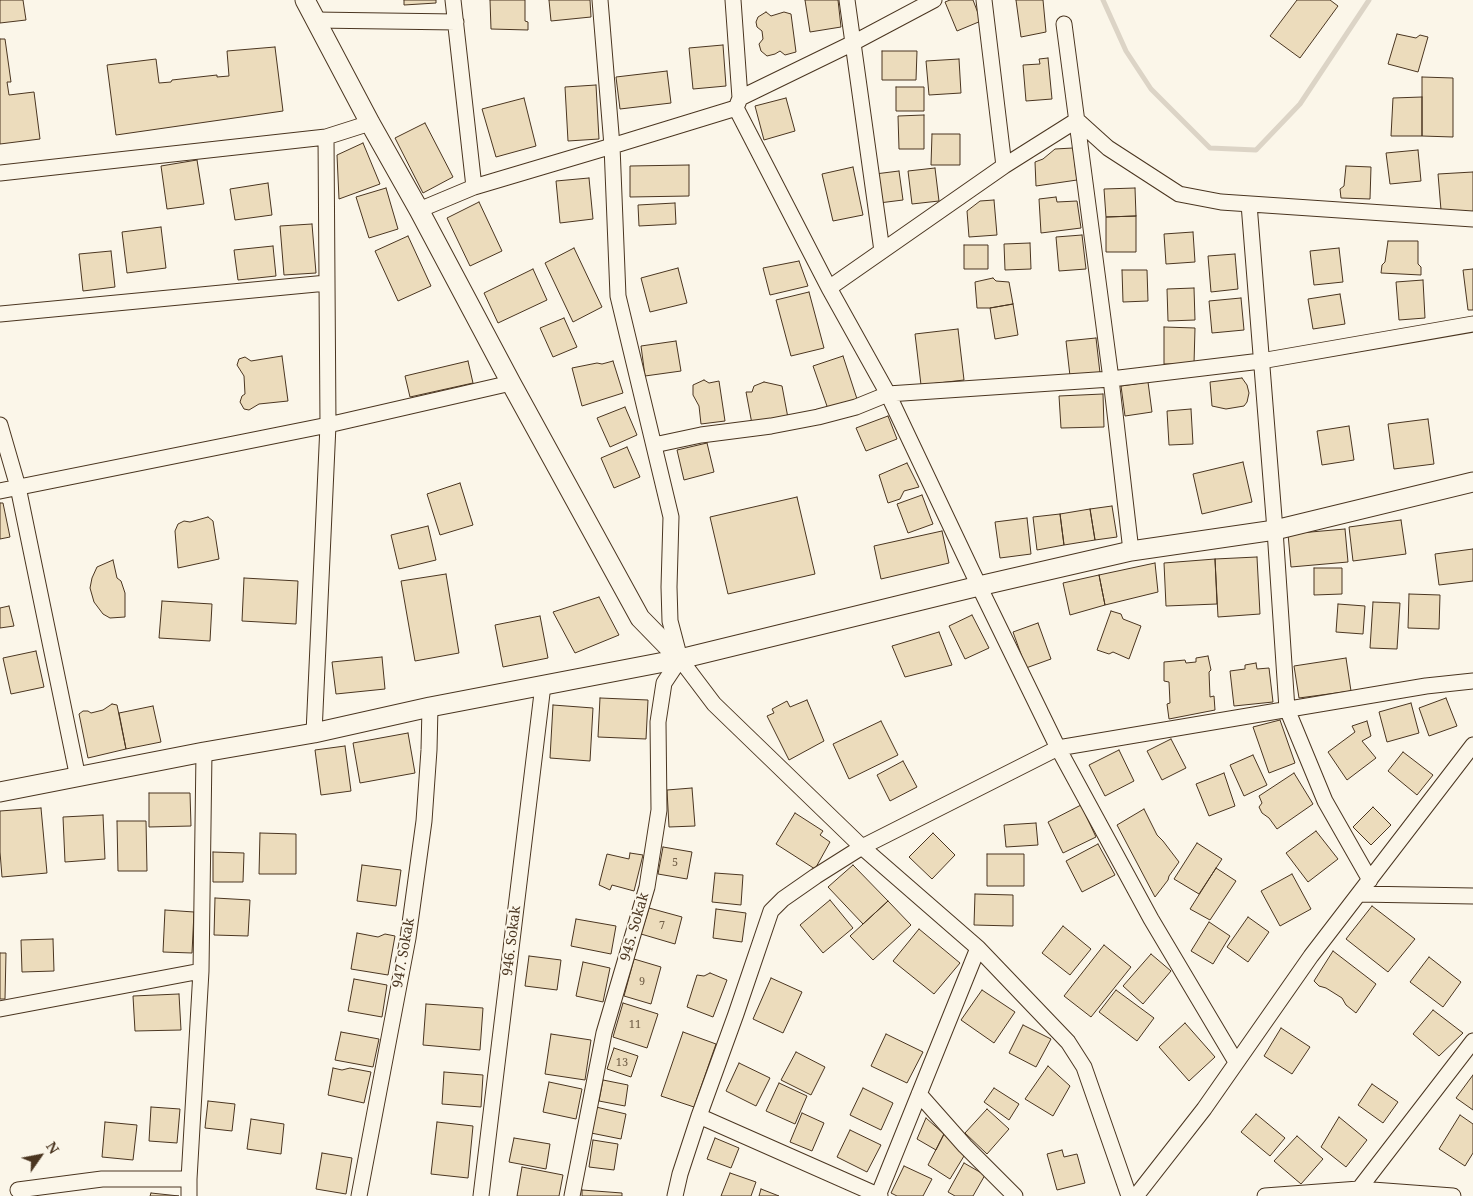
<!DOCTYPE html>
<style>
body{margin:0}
#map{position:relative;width:1473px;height:1196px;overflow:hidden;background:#fbf6e9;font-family:"Noto Serif",serif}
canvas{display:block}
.north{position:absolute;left:15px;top:1131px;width:50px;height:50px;-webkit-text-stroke:4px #fbf6e9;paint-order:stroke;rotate:57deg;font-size:14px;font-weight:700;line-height:20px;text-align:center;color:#4a3520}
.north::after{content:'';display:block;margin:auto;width:18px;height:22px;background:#4a3520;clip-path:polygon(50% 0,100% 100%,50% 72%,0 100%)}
</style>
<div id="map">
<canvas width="1473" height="1196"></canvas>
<div class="north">N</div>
</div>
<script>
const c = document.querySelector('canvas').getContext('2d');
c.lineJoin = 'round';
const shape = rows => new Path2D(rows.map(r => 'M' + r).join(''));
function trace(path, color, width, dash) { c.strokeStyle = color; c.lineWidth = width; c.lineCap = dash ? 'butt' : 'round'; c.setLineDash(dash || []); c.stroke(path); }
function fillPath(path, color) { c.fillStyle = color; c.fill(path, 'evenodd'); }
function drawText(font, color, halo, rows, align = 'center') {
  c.font = font + ' "Noto Serif",serif'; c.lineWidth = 4; c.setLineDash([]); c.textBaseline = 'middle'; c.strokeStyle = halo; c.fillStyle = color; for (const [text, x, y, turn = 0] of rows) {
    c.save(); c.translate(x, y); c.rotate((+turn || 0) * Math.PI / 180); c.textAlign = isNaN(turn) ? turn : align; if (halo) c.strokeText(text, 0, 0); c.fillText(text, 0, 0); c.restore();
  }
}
const stream = shape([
 [1103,0,1126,51,1151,89,1210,148,1256,150,1300,104,1369,0]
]);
const building = shape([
 [0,0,23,0,26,20,0,23,0,0],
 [404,0,436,0,436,3,404,5,404,0],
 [490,0,525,0,525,21,528,22,528,30,491,29,490,0],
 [549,0,590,0,591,17,551,21,549,0],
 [805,0,838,0,841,27,810,32,805,0],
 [950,0,973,0,981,21,957,31,945,2,950,0],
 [1016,0,1043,0,1046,32,1021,37,1016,0],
 [1297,0,1330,0,1338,6,1300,58,1270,36,1297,0],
 [766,12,771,16,784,12,791,14,796,52,785,55,780,51,775,54,767,56,761,51,759,44,763,39,762,31,757,27,756,22,758,17,766,12],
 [1397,34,1416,38,1420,35,1428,37,1418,72,1388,64,1397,34],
 [0,39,5,39,11,82,7,82,9,95,34,92,40,139,0,144,0,39],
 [723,45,726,86,693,89,689,48,723,45],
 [275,47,283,111,116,135,107,65,156,59,159,83,171,82,172,80,217,75,217,77,229,76,227,51,275,47],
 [882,51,917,51,916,80,882,80,882,51],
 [1048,58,1052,99,1026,101,1023,65,1040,64,1039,59,1048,58],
 [959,59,961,93,929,95,926,61,959,59],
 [667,71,671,103,620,109,616,77,667,71],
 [1422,77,1453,78,1453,137,1422,136,1422,77],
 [596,85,599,139,568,141,565,87,596,85],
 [896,87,924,87,924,111,896,111,896,87],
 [1422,97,1422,136,1391,136,1393,98,1422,97],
 [524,98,536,146,496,157,482,109,524,98],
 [786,98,795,131,764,140,755,106,786,98],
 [924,115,924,149,899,149,898,116,924,115],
 [425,123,453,177,423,193,395,138,425,123],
 [932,134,960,134,960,165,931,165,932,134],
 [363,143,380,184,339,199,337,155,363,143],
 [1073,148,1077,180,1036,186,1035,162,1043,159,1055,149,1073,148],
 [1418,150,1421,181,1390,184,1386,153,1418,150],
 [197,160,204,204,167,209,161,166,197,160],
 [689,165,689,196,630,197,630,166,689,165],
 [1346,166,1371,167,1370,199,1341,198,1340,189,1344,186,1346,166],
 [853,167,863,215,833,221,822,174,853,167],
 [935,168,939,201,912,204,908,171,935,168],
 [899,171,903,200,879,203,875,174,899,171],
 [1473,172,1473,213,1441,210,1438,174,1473,172],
 [589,178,593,219,560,223,556,181,589,178],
 [268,183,272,215,235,220,230,189,268,183],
 [386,188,398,229,369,238,356,197,386,188],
 [1135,188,1136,216,1106,217,1104,189,1135,188],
 [1056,197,1057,202,1077,201,1081,228,1041,233,1039,199,1056,197],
 [994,200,997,235,969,237,967,211,980,201,994,200],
 [479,202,502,251,470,266,447,218,479,202],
 [675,203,676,224,639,226,638,205,675,203],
 [1136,216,1136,252,1106,252,1106,217,1136,216],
 [312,224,316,273,284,275,280,226,312,224],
 [161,227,166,268,127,273,122,232,161,227],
 [1193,232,1195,262,1166,264,1164,234,1193,232],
 [1082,235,1086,269,1059,271,1056,237,1082,235],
 [408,236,431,286,398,301,375,251,408,236],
 [1388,241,1418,241,1418,264,1421,267,1421,275,1381,273,1382,265,1385,262,1388,241],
 [1030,243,1031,269,1005,270,1004,244,1030,243],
 [964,245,988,245,988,269,964,269,964,245],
 [273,246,276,276,238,280,234,250,273,246],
 [574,248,602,307,573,322,545,263,574,248],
 [1339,248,1343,282,1314,285,1310,251,1339,248],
 [111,251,115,287,83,291,79,254,111,251],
 [1235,254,1238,289,1211,292,1208,256,1235,254],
 [799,261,808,286,770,295,763,268,799,261],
 [678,268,687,303,650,312,641,278,678,268],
 [533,269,547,300,498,323,484,293,533,269],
 [1473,269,1473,310,1468,310,1463,270,1473,269],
 [1122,270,1147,270,1148,301,1123,302,1122,270],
 [993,278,996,281,1009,282,1013,304,990,308,977,308,975,282,993,278],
 [1423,280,1425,318,1399,320,1396,282,1423,280],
 [1194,288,1195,320,1168,321,1167,289,1194,288],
 [809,292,824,348,791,356,776,300,809,292],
 [1340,294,1345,324,1313,329,1308,299,1340,294],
 [1241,298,1244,330,1212,333,1209,301,1241,298],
 [1013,304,1018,335,995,339,990,308,1013,304],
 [564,318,577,347,553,357,540,328,564,318],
 [1164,327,1195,328,1194,364,1164,364,1164,327],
 [958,329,964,380,921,385,915,334,958,329],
 [1096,338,1100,373,1070,376,1066,341,1096,338],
 [676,341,681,371,645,376,641,346,676,341],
 [282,356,288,401,259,404,249,410,244,409,240,402,242,396,245,394,244,376,237,365,239,359,245,357,251,361,282,356],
 [843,356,857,399,828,409,813,366,843,356],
 [468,361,473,383,410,397,405,376,468,361],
 [613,361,623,393,582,406,572,368,597,363,602,364,613,361],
 [1242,378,1247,385,1249,393,1247,402,1244,406,1226,409,1212,406,1210,382,1242,378],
 [704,380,709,383,719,381,725,421,701,424,699,406,693,395,693,385,704,380],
 [764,382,782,386,788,418,752,424,746,392,752,392,754,386,764,382],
 [1148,382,1152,412,1125,416,1121,386,1148,382],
 [1103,394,1104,427,1061,428,1059,396,1103,394],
 [625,407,637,435,610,447,597,418,625,407],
 [1191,409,1193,444,1169,445,1167,411,1191,409],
 [888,416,897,439,866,451,856,428,888,416],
 [1428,419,1434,464,1394,469,1388,424,1428,419],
 [1349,426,1354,460,1322,465,1317,431,1349,426],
 [707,443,714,472,684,480,677,450,707,443],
 [627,447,640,477,614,488,601,458,627,447],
 [1243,462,1252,502,1202,514,1193,474,1243,462],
 [907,463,919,487,904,491,900,499,888,503,879,475,907,463],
 [460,483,473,525,440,535,427,494,460,483],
 [922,495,933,524,908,533,897,504,922,495],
 [797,497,815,574,728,594,710,517,797,497],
 [0,503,3,503,10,537,0,539,0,503],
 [1112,506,1117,537,1095,540,1090,509,1112,506],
 [1090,509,1095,540,1064,545,1060,514,1090,509],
 [1060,514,1064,545,1037,550,1033,517,1060,514],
 [208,517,213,521,219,559,178,568,175,531,178,524,184,521,190,522,208,517],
 [1027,518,1031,554,1000,558,995,522,1027,518],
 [1401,520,1406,554,1353,561,1349,527,1401,520],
 [428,526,436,560,399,569,391,535,428,526],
 [1345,529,1348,562,1291,567,1288,534,1345,529],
 [942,531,949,563,881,579,874,546,942,531],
 [1473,549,1473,581,1439,585,1435,554,1473,549],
 [1257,557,1260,614,1218,617,1215,559,1257,557],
 [1215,559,1217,604,1166,606,1164,563,1215,559],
 [113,560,117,578,121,581,125,593,125,617,110,618,103,614,94,602,90,588,92,578,97,567,113,560],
 [1155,563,1158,592,1105,605,1099,575,1155,563],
 [1314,568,1342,568,1342,594,1314,595,1314,568],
 [446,574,459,653,415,661,401,581,446,574],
 [1099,575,1105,605,1070,615,1063,583,1099,575],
 [244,578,298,581,296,624,242,621,244,578],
 [1409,594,1440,595,1439,629,1408,628,1409,594],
 [599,597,619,635,575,653,553,612,599,597],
 [162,601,212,604,210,641,159,638,162,601],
 [1373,602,1400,603,1397,649,1370,648,1373,602],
 [1338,604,1365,606,1363,634,1336,632,1338,604],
 [9,606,14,626,0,628,0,608,9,606],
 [1111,611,1121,614,1123,619,1141,626,1129,659,1113,652,1109,654,1097,650,1111,611],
 [972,615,989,648,965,659,949,626,972,615],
 [540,616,548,658,503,667,495,625,540,616],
 [1038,623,1051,659,1026,668,1013,632,1038,623],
 [939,632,952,665,905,677,892,646,939,632],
 [36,651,44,687,11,694,3,658,36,651],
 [1208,656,1211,670,1209,672,1210,697,1214,696,1215,710,1169,719,1167,704,1170,703,1169,682,1164,681,1164,662,1185,660,1186,663,1196,662,1196,658,1208,656],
 [382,657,385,689,336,694,332,662,382,657],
 [1346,658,1351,691,1299,698,1294,666,1346,658],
 [1256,663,1257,669,1269,668,1273,702,1234,706,1230,671,1245,669,1245,665,1256,663],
 [600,698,648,700,646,739,598,737,600,698],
 [1446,698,1457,726,1429,736,1419,708,1446,698],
 [807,700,824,741,789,760,767,716,774,713,772,709,787,701,790,707,807,700],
 [1411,703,1419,733,1387,742,1379,712,1411,703],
 [112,704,117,705,126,749,88,758,79,714,83,711,88,711,91,713,103,710,112,704],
 [553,705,593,708,590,761,550,758,553,705],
 [153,706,161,742,126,749,119,713,153,706],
 [1280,720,1295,763,1269,773,1253,727,1280,720],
 [881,721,898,755,849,779,833,744,881,721],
 [1367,721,1371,736,1362,741,1376,758,1347,780,1328,752,1355,732,1352,726,1367,721],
 [408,733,415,773,360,783,353,743,408,733],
 [1171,739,1186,768,1162,780,1147,751,1171,739],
 [345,746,351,791,321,795,315,750,345,746],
 [1119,750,1134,781,1105,796,1089,765,1119,750],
 [1403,752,1433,775,1417,795,1388,771,1403,752],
 [1253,755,1267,785,1244,796,1230,765,1253,755],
 [903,761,917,787,890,801,877,775,903,761],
 [1224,773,1235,806,1209,816,1196,784,1224,773],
 [1294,773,1313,804,1277,829,1269,818,1262,813,1259,807,1262,803,1259,796,1294,773],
 [692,788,695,826,669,827,667,790,692,788],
 [149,793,190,793,191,826,149,827,149,793],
 [1081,805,1096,837,1063,853,1048,822,1081,805],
 [1373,807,1391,825,1371,845,1353,827,1373,807],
 [41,808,47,873,2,877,0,852,0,811,41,808],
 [1144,809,1157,835,1163,841,1179,862,1169,876,1168,880,1155,897,1117,825,1144,809],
 [795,813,823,831,820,835,830,842,815,869,776,844,795,813],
 [103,815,105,859,65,862,63,817,103,815],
 [117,821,146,821,147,871,118,871,117,821],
 [1036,823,1038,845,1006,847,1004,825,1036,823],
 [1316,831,1338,859,1308,882,1286,853,1316,831],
 [260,833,296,834,296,874,259,874,260,833],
 [933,833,955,855,932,879,909,857,933,833],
 [1197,843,1222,859,1199,894,1174,879,1197,843],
 [1098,844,1115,875,1082,892,1066,861,1098,844],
 [663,847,692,852,687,879,658,874,663,847],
 [213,852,244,853,243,882,213,882,213,852],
 [630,853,643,855,634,891,612,885,610,890,599,885,607,854,629,859,630,853],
 [987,854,1024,854,1024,886,987,886,987,854],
 [362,865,401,870,396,906,357,901,362,865],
 [853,865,888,901,863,924,828,887,853,865],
 [1216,868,1236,881,1210,920,1190,909,1216,868],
 [715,873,743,875,741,905,712,902,715,873],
 [1292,874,1311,909,1280,926,1261,891,1292,874],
 [975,894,1013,895,1013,926,974,925,975,894],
 [215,898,250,900,248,936,214,935,215,898],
 [830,900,853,928,823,953,800,925,830,900],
 [888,901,911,925,873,960,850,936,888,901],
 [1372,906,1415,939,1388,972,1346,939,1372,906],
 [649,908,682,917,675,944,641,934,649,908],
 [716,909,746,913,742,942,713,938,716,909],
 [165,910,194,912,192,953,163,952,165,910],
 [1248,917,1269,932,1248,962,1227,947,1248,917],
 [576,919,616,926,611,954,571,946,576,919],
 [1209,922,1230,936,1213,964,1191,951,1209,922],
 [1063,926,1091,949,1070,975,1042,953,1063,926],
 [919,929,960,963,934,994,893,961,919,929],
 [357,933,378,937,385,934,395,936,388,975,351,969,357,933],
 [53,939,54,971,22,972,21,940,53,939],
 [1104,945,1131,967,1091,1017,1064,996,1104,945],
 [1333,951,1376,984,1356,1013,1346,1005,1342,998,1326,988,1319,986,1314,981,1333,951],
 [0,953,6,953,5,999,0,999,0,953],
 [1151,954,1171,971,1143,1004,1123,986,1151,954],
 [529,956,561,960,557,990,525,986,529,956],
 [1429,957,1461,982,1443,1007,1410,982,1429,957],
 [634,959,661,967,651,1004,624,996,634,959],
 [583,962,610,968,603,1002,576,996,583,962],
 [710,973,727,980,713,1017,687,1007,697,975,704,976,710,973],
 [771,978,802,992,783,1033,753,1019,771,978],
 [354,979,387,985,382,1017,348,1011,354,979],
 [982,990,1015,1012,994,1043,961,1020,982,990],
 [1116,990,1154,1018,1137,1041,1099,1012,1116,990],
 [179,994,181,1030,135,1031,133,996,179,994],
 [623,1003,658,1014,647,1048,613,1037,623,1003],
 [426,1004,483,1008,480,1050,423,1045,426,1004],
 [1433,1010,1463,1033,1439,1056,1413,1034,1433,1010],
 [1185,1023,1215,1057,1189,1081,1159,1047,1185,1023],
 [1023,1025,1051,1039,1036,1067,1009,1053,1023,1025],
 [1281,1028,1310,1047,1292,1074,1264,1056,1281,1028],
 [341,1032,379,1039,373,1067,335,1060,341,1032],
 [683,1032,716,1044,694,1107,661,1096,683,1032],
 [551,1034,591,1040,585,1080,545,1074,551,1034],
 [886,1034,923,1052,907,1083,871,1066,886,1034],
 [614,1048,638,1056,631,1077,607,1069,614,1048],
 [796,1052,825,1067,811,1095,781,1080,796,1052],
 [739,1063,770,1078,756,1106,726,1091,739,1063],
 [1048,1066,1070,1086,1053,1116,1025,1099,1048,1066],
 [333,1068,342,1070,350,1068,371,1072,364,1103,328,1095,333,1068],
 [444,1072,483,1075,481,1107,442,1104,444,1072],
 [1473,1075,1473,1110,1456,1098,1473,1075],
 [603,1080,628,1085,625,1106,599,1101,603,1080],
 [549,1082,582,1089,576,1119,543,1112,549,1082],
 [779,1083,807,1096,795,1124,766,1111,779,1083],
 [1372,1084,1398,1102,1383,1123,1358,1105,1372,1084],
 [863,1088,893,1103,881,1130,850,1115,863,1088],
 [994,1088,1019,1104,1009,1120,984,1102,994,1088],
 [208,1101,235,1104,232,1131,205,1128,208,1101],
 [151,1107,180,1109,177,1143,149,1141,151,1107],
 [596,1107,626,1114,621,1139,591,1133,596,1107],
 [987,1109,1009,1129,987,1154,965,1133,987,1109],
 [802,1113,824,1123,812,1151,790,1142,802,1113],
 [1256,1114,1285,1138,1270,1156,1241,1132,1256,1114],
 [1460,1115,1473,1124,1473,1153,1465,1166,1439,1149,1460,1115],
 [1339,1117,1367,1140,1346,1167,1321,1147,1339,1117],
 [926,1118,944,1134,936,1150,917,1139,926,1118],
 [251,1119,284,1124,281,1154,247,1149,251,1119],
 [105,1122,137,1125,133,1160,102,1157,105,1122],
 [437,1122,473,1126,468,1178,431,1174,437,1122],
 [850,1130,881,1145,867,1172,837,1157,850,1130],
 [944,1134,964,1156,950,1179,928,1165,944,1134],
 [1297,1136,1323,1159,1301,1184,1274,1161,1297,1136],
 [514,1138,550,1144,546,1169,509,1162,514,1138],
 [715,1138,739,1148,731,1168,707,1159,715,1138],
 [593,1140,618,1144,614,1170,589,1167,593,1140],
 [1062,1150,1064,1157,1077,1154,1085,1183,1057,1190,1047,1154,1062,1150],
 [322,1153,352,1158,346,1194,316,1189,322,1153],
 [964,1163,985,1175,973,1196,955,1196,948,1192,964,1163],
 [904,1166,932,1179,923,1196,897,1196,891,1193,904,1166],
 [522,1167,563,1175,559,1196,517,1196,522,1167],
 [730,1173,756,1182,751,1196,721,1196,730,1173],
 [761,1189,779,1196,759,1196,761,1189],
 [582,1190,622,1193,622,1196,582,1196,582,1190],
 [151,1193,179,1196,150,1196,151,1193]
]);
const minor = shape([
 [453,0,474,187],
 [600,0,612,146,618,296,671,517,669,587,670,621,680,659,714,704,862,847,978,948,1068,1042,1084,1067,1129,1196],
 [733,0,740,98],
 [847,0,882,251],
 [984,0,1004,166],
 [315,20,456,22],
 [1064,24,1111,379,1131,551],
 [736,108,829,288,888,394,979,586,1058,748,1151,919,1236,1062],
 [0,173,326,137,370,123],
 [1249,204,1275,530,1287,709,1325,801,1370,880],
 [419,210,474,187,612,146,736,108,740,98,853,43,934,0],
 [829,288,1004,166,1077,120,1108,148,1179,194,1221,202,1473,219],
 [0,314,327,283],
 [0,425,18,487,78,778],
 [654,445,701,435,771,426,818,417,856,407,888,394,1111,379,1261,361,1473,324],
 [0,491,328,425,511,383],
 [314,733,328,425,326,137],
 [1359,894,1473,896],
 [0,1009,201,971],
 [919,1094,965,1146,1015,1196],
 [699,1116,880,1196],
 [1359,1189,1473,1041],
 [18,1190,102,1179,189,1179],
 [189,1196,189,1179,201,971,204,752],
 [359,1196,408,938,424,821,429,750,430,707],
 [481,1196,543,685],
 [572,1196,604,1033,647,887,659,810,658,722,664,683,680,659],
 [675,1196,680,1174,699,1116,736,1014,771,911,783,899,816,876,862,847,1058,748,1426,686,1473,681],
 [878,1196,978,948],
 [1136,1196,1204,1109,1311,956,1473,745],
 [1265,1196,1359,1189,1453,1196]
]);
const tertiary = shape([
 [305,0,370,123,419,210,511,383,640,618,680,659],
 [0,792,204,752,314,733,430,707,680,659,979,586,1131,551,1275,530,1473,482]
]);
const numberNames = [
 ["5",675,863],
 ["7",662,926],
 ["9",642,982],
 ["11",635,1025],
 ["13",622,1063]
];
const streetNames = [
 ["945. Sokak",635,927,-74],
 ["946. Sokak",512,941,-83],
 ["947. Sokak",404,953,-80]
];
trace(stream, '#dcd4c6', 5);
fillPath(building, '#ecdcbc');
trace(building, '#4a3520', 1);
trace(minor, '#4a3520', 17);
trace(tertiary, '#4a3520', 21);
trace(minor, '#fbf6e9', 15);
trace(tertiary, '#fbf6e9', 19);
drawText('11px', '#725f47', null, numberNames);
drawText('14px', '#4a3520', '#fbf6e9', streetNames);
</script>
